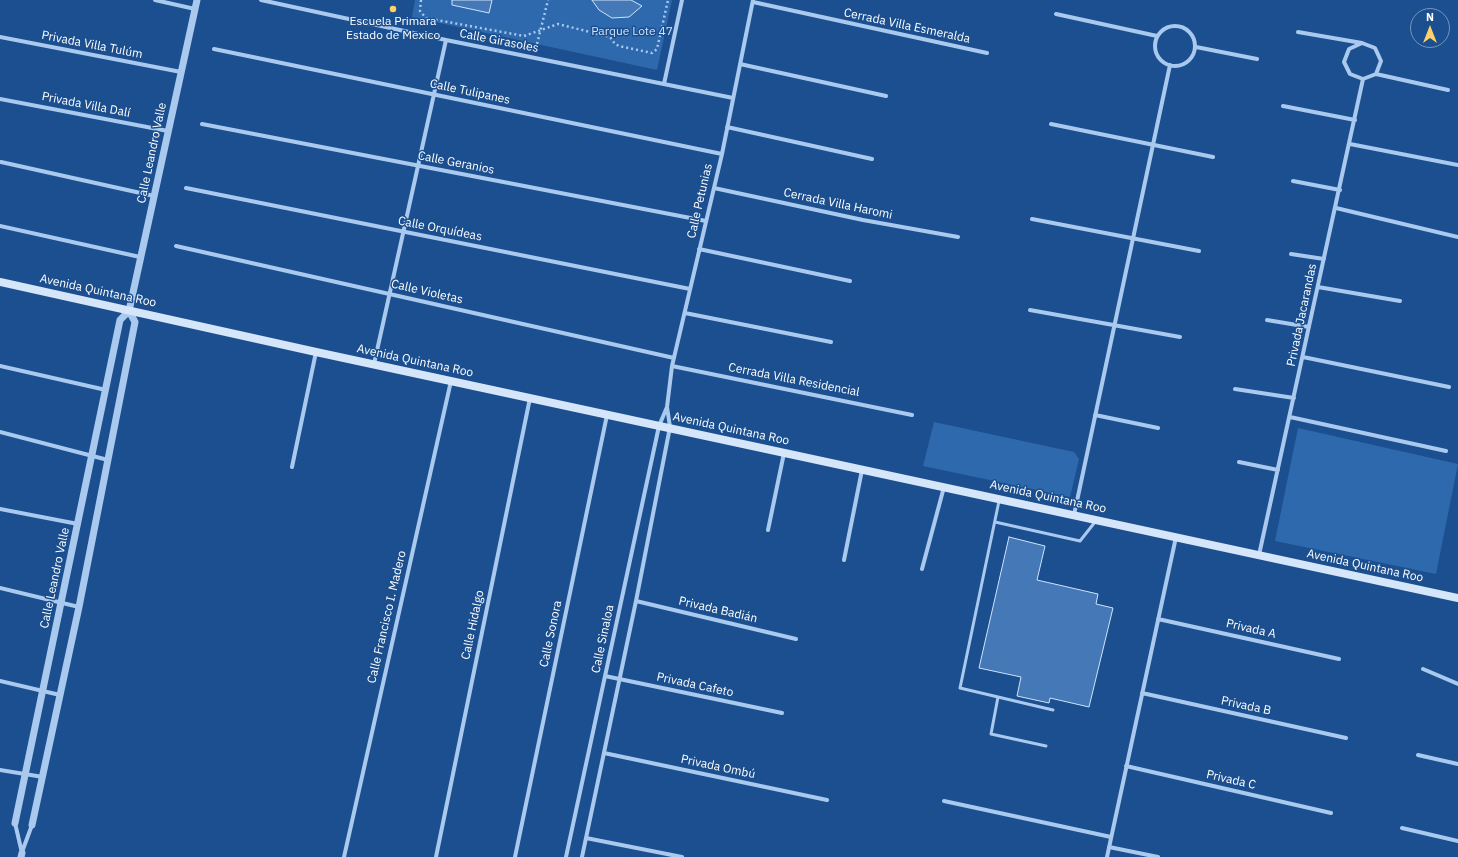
<!DOCTYPE html>
<meta charset="utf-8">
<style>
body{margin:0}
#map{position:relative;width:1458px;height:857px;overflow:hidden;background:#1b4f8f;font-family:"IBM Plex Sans",sans-serif}
canvas{display:block}
.north{position:absolute;left:1410px;top:8px;width:40px;height:40px;box-sizing:border-box;background:#1b4f8f;border:1px solid #7695bc;border-radius:50%;rotate:0deg;font-size:11px;font-weight:700;line-height:16px;text-align:center;color:#fff}
.north::after{content:'';display:block;margin:auto;width:14px;height:18px;background:#ffd166;clip-path:polygon(50% 0,100% 100%,50% 72%,0 100%)}
</style>
<div id="map">
<canvas width="1458" height="857"></canvas>
<div class="north">N</div>
</div>
<script>
const c = document.querySelector('canvas').getContext('2d');
c.lineJoin = 'round';
function fillPath(path, color) { c.fillStyle = color; c.fill(path, 'evenodd'); }
const shape = rows => new Path2D(rows.map(r => 'M' + r).join(''));
function trace(path, color, width, dash) { c.strokeStyle = color; c.lineWidth = width; c.lineCap = dash ? 'butt' : 'round'; c.setLineDash(dash || []); c.stroke(path); }
function drawText(font, color, halo, rows, align = 'center') {
  c.font = font + ' "IBM Plex Sans",sans-serif'; c.lineWidth = 3; c.setLineDash([]); c.textBaseline = 'middle'; c.strokeStyle = halo; c.fillStyle = color; for (const [text, x, y, turn = 0] of rows) {
    c.save(); c.translate(x, y); c.rotate((+turn || 0) * Math.PI / 180); c.textAlign = isNaN(turn) ? turn : align; if (halo) c.strokeText(text, 0, 0); c.fillText(text, 0, 0); c.restore();
  }
}
const green = shape([
 [415,0,672,0,657,70,412,17],
 [934,422,1074,452,1079,459,1070,497,923,466],
 [1298,428,1458,464,1436,574,1275,541]
]);
const building = shape([
 [452,0,492,0,489,13,452,5,452,0],
 [592,0,631,0,642,6,629,17,612,18,599,10,592,0],
 [1009,537,1045,546,1037,580,1098,594,1096,604,1113,608,1089,707,1050,698,1049,703,1017,696,1021,677,979,668,1009,537]
]);
const path = shape([
 [421,0,420,11,426,18,524,36,558,24,610,37,615,44,619,46,652,53,657,49,668,0],
 [537,44,548,0]
]);
const service = shape([
 [999,501,960,688,1053,710],
 [995,522,1080,541,1095,522],
 [998,697,991,734,1046,746]
]);
const minor = shape([
 [155,0,195,9],
 [261,0,446,40,733,98],
 [753,2,987,53],
 [1056,14,1157,36],
 '1155 46a20 20 0 1 1 40 0a20 20 0 1 1-40 0Z',
 [1298,32,1362,43,1375,48,1381,61,1376,74,1363,79,1350,74,1344,62,1349,49,1362,43],
 [0,37,181,72],
 [1196,47,1257,59],
 [214,49,722,154],
 [740,64,886,96],
 [1376,74,1448,90],
 [664,84,682,0],
 [0,99,168,131],
 [1283,106,1355,120],
 [202,124,706,221],
 [1051,124,1213,157],
 [727,127,872,159],
 [1350,144,1458,165],
 [1,162,154,196],
 [1293,181,1340,190],
 [186,188,690,289],
 [714,188,863,220,958,237],
 [1336,208,1458,237],
 [1032,219,1199,251],
 [0,226,140,257],
 [176,246,674,358],
 [699,249,850,281],
 [1291,254,1324,259],
 [1318,287,1400,301],
 [1030,310,1180,337],
 [685,313,831,342],
 [1267,320,1309,327],
 [1303,357,1449,387],
 [374,364,446,40],
 [0,366,106,390],
 [672,366,912,415],
 [1235,389,1294,398],
 [1095,415,1158,428],
 [1290,417,1446,451],
 [0,432,108,460],
 [1239,462,1278,470],
 [292,467,316,352],
 [0,509,78,524],
 [1074,515,1170,65],
 [768,530,784,453],
 [1259,555,1363,79],
 [844,560,862,470],
 [922,569,944,487],
 [0,588,79,607],
 [636,601,796,639],
 [1158,619,1339,659],
 [1423,669,1458,684],
 [605,676,782,713],
 [0,681,60,695],
 [1142,693,1346,738],
 [604,753,827,800],
 [1418,755,1458,764],
 [1126,766,1331,813],
 [0,770,43,777],
 [944,801,1111,837],
 [15,823,22,853],
 [1402,828,1458,841],
 [586,838,682,857],
 [1109,847,1158,857],
 [22,852,32,825],
 [344,857,451,381],
 [436,857,530,398],
 [515,857,607,415],
 [566,857,659,426,667,407,672,366,722,154,753,0],
 [582,857,636,601,670,427,667,407],
 [1107,857,1176,537]
]);
const tertiary = shape([
 [15,823,120,320,129,311,197,0],
 [32,825,79,607,135,322,129,311],
 [21,857,22,853]
]);
const secondary = shape([
 [0,282,316,352,1458,598]
]);
const markers = [
 [393,9,4,"#ffd166"]
];
const poiNames = [
 ["Escuela Primara",393,22],
 ["Estado de Mexico",393,36]
];
const streetNames = [
 ["Cerrada Villa Esmeralda",907,26,12],
 ["Calle Girasoles",499,41,11],
 ["Privada Villa Tulúm",92,45,11],
 ["Calle Tulipanes",470,92,12],
 ["Privada Villa Dalí",86,105,11],
 ["Calle Leandro Valle",152,153,-78],
 ["Calle Geranios",456,163,11],
 ["Calle Petunias",700,201,-77],
 ["Cerrada Villa Haromi",838,204,12],
 ["Calle Orquídeas",440,229,11],
 ["Avenida Quintana Roo",98,291,12],
 ["Calle Violetas",427,292,13],
 ["Privada Jacarandas",1302,315,-78],
 ["Avenida Quintana Roo",415,361,12],
 ["Cerrada Villa Residencial",794,380,11],
 ["Avenida Quintana Roo",731,429,12],
 ["Avenida Quintana Roo",1048,497,12],
 ["Avenida Quintana Roo",1365,566,12],
 ["Calle Leandro Valle",55,578,-78],
 ["Privada Badián",718,610,13],
 ["Calle Francisco I. Madero",387,617,-77],
 ["Calle Hidalgo",473,625,-78],
 ["Privada A",1251,629,13],
 ["Calle Sonora",551,634,-78],
 ["Calle Sinaloa",603,639,-78],
 ["Privada Cafeto",695,685,12],
 ["Privada B",1246,706,12],
 ["Privada Ombú",718,767,12],
 ["Privada C",1231,780,13]
];
const parkNames = [
 ["Parque Lote 47",632,32]
];
fillPath(green, '#2e69ad');
fillPath(building, '#4478b7');
trace(building, '#cfe3fa', 1);
trace(path, '#a9c9ee', 2.5, [2, 3]);
trace(service, '#a9c9ee', 3);
trace(minor, '#a9c9ee', 4);
trace(tertiary, '#a9c9ee', 7);
trace(secondary, '#d6e6fa', 8);
for (const [x, y, r, color] of markers) { const dot = new Path2D(); dot.arc(x, y, r, 0, 2 * Math.PI); c.fillStyle = color; c.fill(dot); trace(dot, '#1b4f8f', 1.5); }
drawText('12px', '#fff', '#1b4f8f', poiNames);
drawText('12px', '#fff', '#1b4f8f', streetNames);
drawText('12px', '#cfe3fa', '#1b4f8f', parkNames);
</script>
